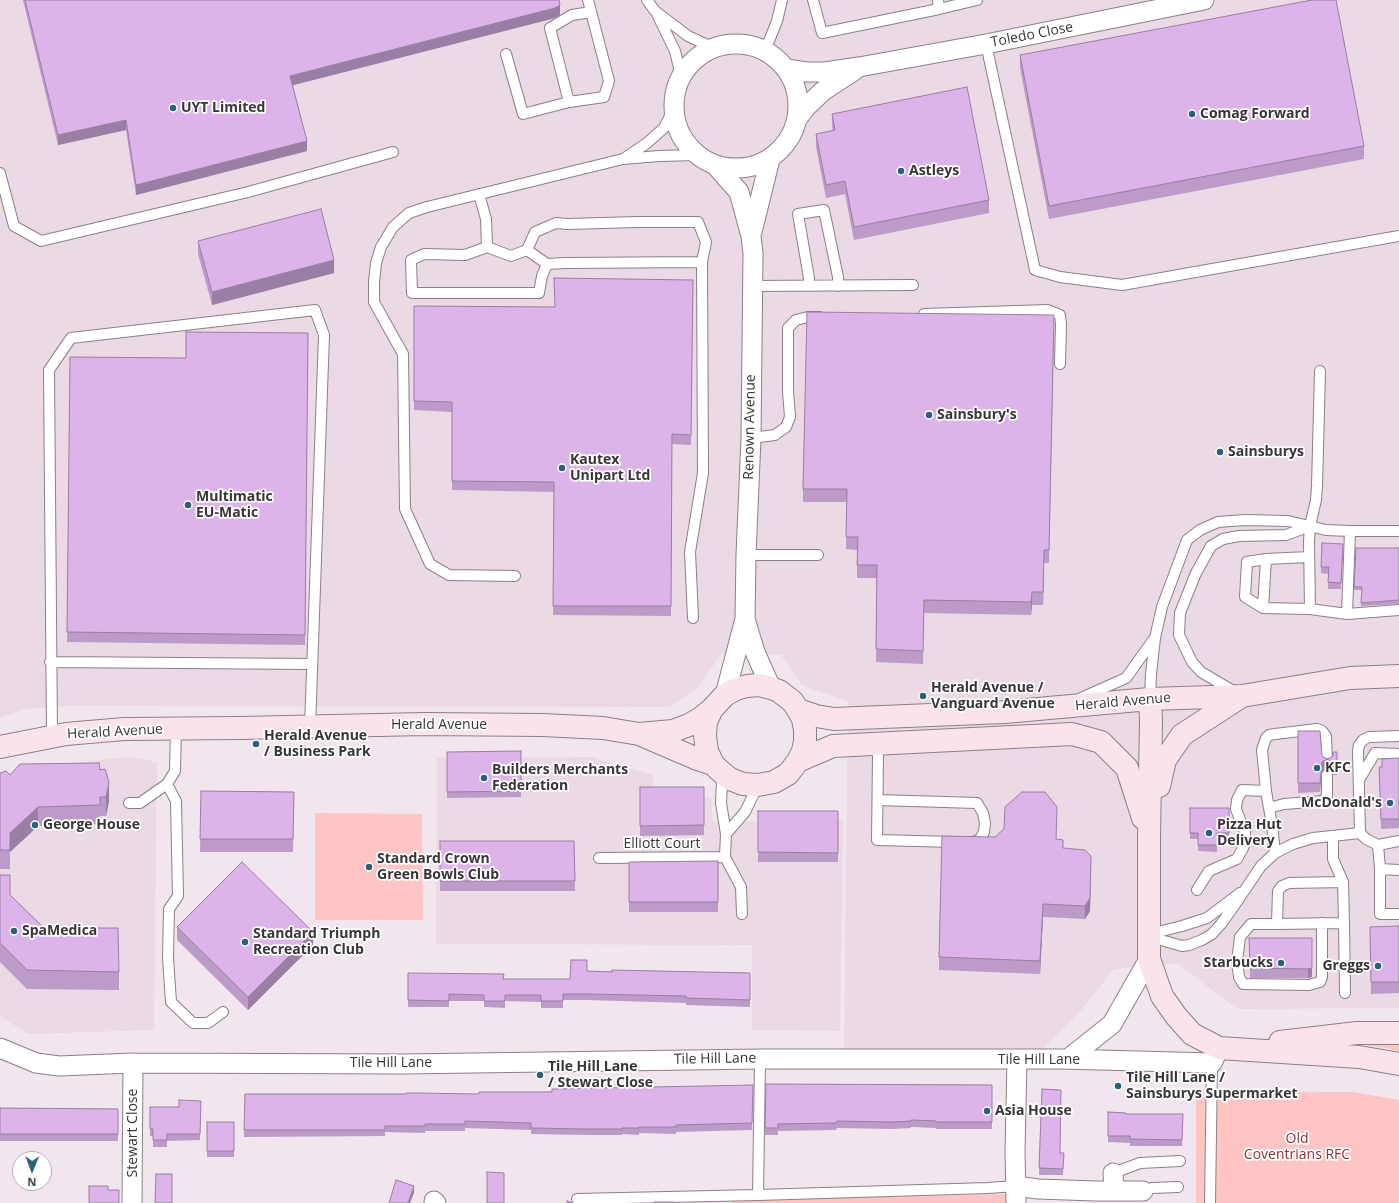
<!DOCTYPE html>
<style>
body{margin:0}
#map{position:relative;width:1399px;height:1203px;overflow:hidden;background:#f2e6ee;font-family:"Open Sans",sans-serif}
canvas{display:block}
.north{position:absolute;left:12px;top:1151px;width:40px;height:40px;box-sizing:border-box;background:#fff;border:1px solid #b0aeaf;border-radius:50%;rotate:181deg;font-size:11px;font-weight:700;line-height:16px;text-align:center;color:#393437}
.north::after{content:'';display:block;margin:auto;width:14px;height:18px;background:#2b607c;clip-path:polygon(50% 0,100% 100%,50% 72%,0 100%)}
</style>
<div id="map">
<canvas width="1399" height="1203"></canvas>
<div class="north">N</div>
</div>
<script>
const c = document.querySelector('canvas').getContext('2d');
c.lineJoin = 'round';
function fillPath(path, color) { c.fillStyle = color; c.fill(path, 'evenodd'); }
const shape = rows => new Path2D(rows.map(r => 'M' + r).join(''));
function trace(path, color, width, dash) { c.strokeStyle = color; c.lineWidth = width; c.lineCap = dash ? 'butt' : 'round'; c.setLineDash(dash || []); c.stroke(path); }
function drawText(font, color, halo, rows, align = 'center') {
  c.font = font + ' "Open Sans",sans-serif'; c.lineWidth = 3.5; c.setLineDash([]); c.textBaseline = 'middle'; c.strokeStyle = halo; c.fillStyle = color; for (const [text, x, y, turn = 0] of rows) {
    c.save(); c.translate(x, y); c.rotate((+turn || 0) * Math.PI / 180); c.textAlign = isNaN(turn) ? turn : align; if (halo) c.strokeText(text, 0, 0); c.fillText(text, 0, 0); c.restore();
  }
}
const built = shape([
 [0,0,1399,0,1399,1008,1237,1009,1177,963,1114,969,1078,1014,1043,1049,844,1050,848,701,803,686,781,655,721,654,698,688,669,707,68,706,25,709,0,718],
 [130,757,157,762,154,1030,28,1034,0,1016,0,774,3,773,91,761],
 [592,757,653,775,654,797,711,797,713,822,843,821,840,1031,752,1030,752,945,436,944,437,758]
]);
const green = shape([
 [315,813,422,814,423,920,315,920],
 [1399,1040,1399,1051,1386,1048,1341,1042],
 [1353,1092,1399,1100,1399,1203,1196,1203,1196,1093],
 [1006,1194,1006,1203,732,1203,733,1200]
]);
const lane = shape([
 [588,0,609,81,604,97,569,102,550,28,572,15,591,12],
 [647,0,655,11,688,36,714,48],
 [813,0,822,33,939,9,938,0],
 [939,9,977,0],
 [657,14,675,51,681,76],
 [986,44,1035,270,1060,277,1122,285,1399,236],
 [765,51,777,21,782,0],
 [506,54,523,114,569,102],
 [625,158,647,143,664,128,674,108],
 [0,173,14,226,41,241,248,192,393,152],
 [479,194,486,219,487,247],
 [637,222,698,222,706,242,702,262,565,263,547,264,542,276,539,293,412,293,411,260,424,254,465,255,487,247,511,256,527,250,535,232,556,223,568,224,637,222],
 [527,250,547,264],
 [753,286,913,285],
 [808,286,809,278,798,214,824,210,838,277,838,286],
 [924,314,1048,310,1060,315,1061,324,1060,364],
 [751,438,775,435,786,427,790,417,788,391,788,328,796,320,808,317,820,317],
 [746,555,818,555],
 [1309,557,1266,559,1247,562,1245,597,1263,608,1310,609,1347,614,1399,610],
 [515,576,449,575,430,564,405,509,403,354,374,302,374,282,376,263,381,247,393,227,409,213,427,207,623,159,659,156,697,155],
 [1263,608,1266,559],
 [1310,609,1309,541,1310,526,1316,500,1317,486,1320,371],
 [1347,614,1350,531],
 [693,618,690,552,703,473,702,262],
 [50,662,312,664],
 [1235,692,1201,672,1192,662,1179,635,1180,613,1196,573,1211,546,1223,539,1239,536,1286,535,1310,526],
 [1081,698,1126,678,1154,639],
 [1150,699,1151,674,1155,638,1162,607,1187,540,1200,530,1218,522,1245,520,1288,521,1326,530,1350,531,1399,531],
 [52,736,49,370,71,338,315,310,324,335,310,727],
 [876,744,878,756,877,840,955,842],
 [720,774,722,783,721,803,726,834,725,857,741,887,742,914],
 [1359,780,1375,753,1399,754],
 [167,784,176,801,178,896,169,909,168,958,171,1002,193,1023,208,1023,223,1012],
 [878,800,977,803,983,813,985,823,984,832,980,839,971,843],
 [129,803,140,803,167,784,175,771,176,729],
 [1269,808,1284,804,1323,801,1327,796,1327,775],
 [1360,833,1358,751,1359,745,1363,740,1369,737,1399,736],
 [726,834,745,812,758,785],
 [1333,836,1333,859,1343,882,1344,923,1277,924,1278,891,1282,886,1289,883,1343,882],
 [1378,845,1399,841],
 [1275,853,1272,825,1266,791,1262,750,1266,738,1269,735,1275,734,1317,729,1322,731,1326,736,1327,762],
 [599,858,725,857],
 [1380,869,1399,870],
 [1197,890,1209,871,1237,859,1243,848,1245,843,1245,833,1236,809,1237,800,1242,790,1266,791],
 [1344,923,1345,993],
 [1277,924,1251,924,1240,937,1237,962,1239,977,1243,984,1309,985,1320,982,1322,977,1322,923],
 [1150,934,1182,926,1207,918,1240,893],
 [1150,937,1182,946,1189,945,1202,940,1212,934,1221,924,1234,906,1261,866,1275,853,1293,844,1313,838,1360,833,1366,839,1378,845,1380,869,1380,914,1399,914],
 [1113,1173,1140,1163,1180,1161],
 [1143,1191,1152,1188,1178,1187],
 [758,1195,760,1059],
 [577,1199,758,1195,988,1188,1016,1186],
 [1210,1203,1212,1063]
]);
const street = shape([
 '674 106a62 62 0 1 1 124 0a62 62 0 1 1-124 0Z',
 [786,69,807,72,825,72,859,67,986,44,1204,0],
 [797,119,806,107,823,91,855,70],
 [716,166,739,192,751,236,753,253,751,438,746,555,745,619,725,695],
 [752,232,770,159],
 [745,619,755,652,771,688],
 [0,1048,36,1063,59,1066,133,1063,403,1064,760,1059,1061,1059,1212,1063,1219,1048],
 [1068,1059,1112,1024,1149,959],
 [1113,1173,1114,1191],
 [1016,1186,1038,1189,1095,1191,1143,1191],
 [434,1201,436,1203],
 [132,1203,133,1063],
 [1016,1203,1015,1151,1017,1060]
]);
const secondary = shape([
 [1150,699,1151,720,1149,836,1149,959,1162,996,1176,1016,1192,1034,1219,1048,1359,1057,1399,1064],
 [712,709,706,722,705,736,707,751,713,764],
 [798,710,816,716,834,719,1004,712,1150,699,1242,696,1350,678,1399,676],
 [0,747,66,734,124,729,240,728,424,724,543,725,603,728,639,734,695,758,713,764,719,770,730,779,743,784,758,785,774,782,788,774,798,761,803,751,805,741,805,730,803,719,798,710,793,702,779,691,771,688,759,685,747,686,736,689,725,695,712,709,701,718,689,725,673,731,639,734],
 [798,761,833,746,1072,734,1101,742,1127,768,1143,818],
 [1159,786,1165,760,1182,735,1242,696],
 [1280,1042,1357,1033,1399,1033]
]);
const wall = shape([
 [23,0,559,0,560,15,555,18,293,85,307,151,136,195,126,130,58,145],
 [1020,55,1364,146,1364,159,1049,219,1020,68],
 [832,114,989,200,989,213,854,240,845,194,826,198,816,147,816,134,833,131,832,127],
 [198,241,334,273,212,305,198,254],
 [693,280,691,445,672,444,671,616,553,615,554,492,452,490,452,412,414,410,414,306,555,307],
 [1054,328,1049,563,1044,563,1043,605,1032,605,1031,615,924,613,923,664,876,662,877,578,857,578,857,550,846,549,847,502,803,502,803,489],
 [308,333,305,645,67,642,70,357,186,358],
 [1343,544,1341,589,1328,589,1328,574,1321,573,1321,567],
 [1356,548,1399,548,1399,604,1361,606,1362,590,1354,590],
 [1298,731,1322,756,1327,759,1330,758,1337,752,1337,775,1333,775,1332,771,1327,769,1322,771,1320,792,1298,793],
 [521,751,521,797,447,798,447,752],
 [1399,758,1399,828,1381,829,1379,767,1382,767,1382,759],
 [100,770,109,801,106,816,100,816,100,824,38,826,10,852,10,869,0,869,0,773,10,775],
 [640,787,704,787,704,835,640,836],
 [201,791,294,792,293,852,200,852],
 [1190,808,1229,808,1229,840,1217,840,1217,852,1198,851,1198,839,1190,839],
 [758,811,838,811,838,862,758,862],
 [1057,839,1063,848,1091,869,1090,911,1085,919,1043,917,1040,974,939,970,939,957],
 [440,841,574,841,575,891,440,891],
 [718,861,718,912,629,912,629,862],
 [0,875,10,895,44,928,119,972,119,990,27,989,0,962],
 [1399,926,1399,993,1371,994,1370,939],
 [177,927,313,945,248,1010,177,940],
 [1249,938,1312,938,1312,977,1308,978,1250,978],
 [587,971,750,973,750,1007,686,1005,686,1003,587,1000,563,1000,563,1008,541,1008,541,1002,505,1001,505,1008,484,1007,484,1001,449,1001,449,1007,408,1007,408,973,503,979,570,979],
 [766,1084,992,1085,992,1129,936,1129,936,1128,911,1127,911,1128,892,1129,837,1128,836,1130,778,1131,778,1135,765,1135],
 [753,1085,752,1130,676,1132,676,1134,639,1133,639,1135,622,1134,622,1135,585,1135,531,1134,531,1130,465,1128,465,1131,425,1131,425,1133,385,1132,385,1136,244,1137,245,1094,479,1094],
 [1042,1089,1060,1153,1064,1153,1063,1175,1039,1175],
 [201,1101,200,1140,167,1141,167,1147,153,1147,153,1136,150,1136,150,1107,179,1107],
 [0,1108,118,1109,118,1141,0,1141],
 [1108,1112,1126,1114,1183,1114,1182,1146,1130,1146,1130,1143,1108,1142],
 [207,1122,234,1122,234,1157,207,1157]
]);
const shadedWall = shape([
 [560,5,560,15,555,18,290,86,290,76],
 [126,120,126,130,58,145,58,135],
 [307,141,307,151,136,195,136,185],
 [334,260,334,273,212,305,212,292],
 [1044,550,1044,563,1043,605,1043,592],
 [1032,592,1032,605,1031,615,1031,602],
 [1327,759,1327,769,1322,771,1320,792,1322,762],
 [109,782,109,801,106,816,106,797],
 [38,807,38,826,10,852,10,833],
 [1091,856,1090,911,1085,919,1085,906],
 [1043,904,1043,917,1040,974,1040,961],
 [313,932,313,945,248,1010,248,997],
 [1312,938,1312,977,1308,978,1308,969],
 [414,1186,414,1193,410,1203,408,1203]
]);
const building = shape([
 [25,0,559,0,560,5,555,8,290,76,307,141,136,185,126,120,58,135,25,0],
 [1312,0,1336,0,1364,146,1049,206,1020,55,1312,0],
 [967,87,989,200,854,227,845,181,826,185,816,134,835,130,832,114,967,87],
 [321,209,334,260,212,292,198,241,321,209],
 [554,278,693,280,691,435,672,434,671,606,553,606,554,482,452,481,452,402,414,401,414,306,555,307,554,278],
 [807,312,1054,315,1049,550,1044,550,1043,592,1032,592,1031,602,924,600,923,651,876,649,877,565,857,565,858,537,846,537,847,489,803,489,807,312],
 [186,332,308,333,305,635,67,632,70,357,186,358,186,332],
 [1322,543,1343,544,1341,583,1328,582,1329,567,1321,567,1322,543],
 [1356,548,1399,548,1399,600,1361,603,1362,587,1354,587,1356,548],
 [1298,731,1320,731,1322,756,1327,759,1330,758,1333,756,1333,752,1337,752,1337,765,1333,765,1332,762,1327,759,1322,762,1320,783,1298,783,1298,731],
 [521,751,521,791,447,792,447,752,521,751],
 [1399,758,1399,819,1381,819,1379,767,1382,767,1382,759,1399,758],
 [99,763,100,770,105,769,109,782,106,797,100,797,100,805,38,807,10,833,10,850,0,850,0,773,6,771,10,775,20,764,99,763],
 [640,787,704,787,704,825,640,826,640,787],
 [201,791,294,792,293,839,200,839,201,791],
 [1022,792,1045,792,1057,807,1056,839,1063,840,1063,848,1085,850,1091,856,1090,898,1085,906,1043,904,1040,961,939,957,942,836,995,837,1004,829,1005,807,1022,792],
 [1190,808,1229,808,1229,833,1217,833,1217,845,1198,845,1198,833,1190,833,1190,808],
 [758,811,838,811,838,853,758,852,758,811],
 [440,841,574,841,575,881,440,881,440,841],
 [718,861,718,902,629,902,629,862,718,861],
 [242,862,313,932,248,997,177,927,242,862],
 [0,875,10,875,10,895,44,928,118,928,119,972,27,970,0,943,0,875],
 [1399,926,1399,982,1371,982,1370,927,1399,926],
 [1249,938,1312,938,1312,968,1308,969,1250,968,1249,938],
 [571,960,587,960,587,971,612,972,612,970,750,973,750,1000,686,998,686,996,587,994,563,994,563,1001,541,1001,541,995,505,995,505,1001,484,1001,484,995,449,994,449,1001,408,1000,408,973,504,974,503,979,570,979,571,960],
 [766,1084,992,1085,992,1122,936,1122,936,1121,911,1120,911,1121,892,1122,837,1121,836,1123,778,1124,778,1128,765,1128,766,1084],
 [753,1085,752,1123,676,1125,676,1127,639,1127,639,1128,622,1128,622,1129,585,1129,531,1128,531,1123,465,1121,465,1124,425,1124,425,1126,385,1126,385,1130,244,1130,245,1094,406,1094,406,1093,416,1093,479,1094,479,1092,552,1092,552,1089,753,1085],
 [1042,1089,1061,1090,1060,1153,1064,1153,1063,1169,1039,1168,1042,1089],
 [179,1100,201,1101,200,1134,167,1134,167,1140,153,1140,153,1129,150,1129,150,1107,179,1107,179,1100],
 [0,1108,118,1109,118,1134,0,1134,0,1108],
 [1108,1112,1126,1113,1126,1114,1183,1114,1182,1140,1130,1139,1130,1136,1108,1136,1108,1112],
 [207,1122,234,1122,234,1151,207,1151,207,1122],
 [487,1172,504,1173,504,1203,487,1203,487,1172],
 [156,1174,172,1174,172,1203,155,1203,156,1174],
 [396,1180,414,1186,408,1203,389,1203,396,1180],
 [89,1186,108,1186,108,1190,119,1190,119,1203,89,1203,89,1186],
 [567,1201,573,1203,567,1203,567,1201],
 [655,1202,673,1202,673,1203,655,1203,655,1202]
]);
const markers = [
 [173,108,4,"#2b607c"],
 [1192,114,4,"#2b607c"],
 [901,171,4,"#2b607c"],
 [929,415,4,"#2b607c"],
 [1220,452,4,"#2b607c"],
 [562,468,4,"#2b607c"],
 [188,505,4,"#2b607c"],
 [923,696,4,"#2b607c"],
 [256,744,4,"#2b607c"],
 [1317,768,4,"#2b607c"],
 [484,778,4,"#2b607c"],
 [1390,803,4,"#2b607c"],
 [35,825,4,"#2b607c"],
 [1209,833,4,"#2b607c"],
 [369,867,4,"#2b607c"],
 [14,931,4,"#2b607c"],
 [245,942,4,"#2b607c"],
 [1281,963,4,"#2b607c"],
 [1378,966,4,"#2b607c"],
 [540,1075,4,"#2b607c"],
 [1118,1086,4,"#2b607c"],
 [987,1111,4,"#2b607c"]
];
const streetNames = [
 ["Toledo Close",1032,35,-11],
 ["Renown Avenue",750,427,-89],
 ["Herald Avenue",1123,702,-5],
 ["Herald Avenue",439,725],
 ["Herald Avenue",115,732,-3],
 ["Elliott Court",662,844],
 ["Tile Hill Lane",715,1059,-1],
 ["Tile Hill Lane",1039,1060],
 ["Tile Hill Lane",391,1063],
 ["Stewart Close",133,1133,-90]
];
const poiNames = [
 ["UYT Limited",181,108],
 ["Comag Forward",1200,114],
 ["Astleys",909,171],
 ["Sainsbury's",937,415],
 ["Sainsburys",1228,452],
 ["Kautex",570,460],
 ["Unipart Ltd",570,476],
 ["Multimatic",196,497],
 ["EU-Matic",196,513],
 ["Herald Avenue /",931,688],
 ["Vanguard Avenue",931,704],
 ["Herald Avenue",264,736],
 ["/ Business Park",264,752],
 ["KFC",1325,768],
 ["Builders Merchants",492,770],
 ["Federation",492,786],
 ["McDonald's",1382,803,"right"],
 ["George House",43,825],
 ["Pizza Hut",1217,825],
 ["Delivery",1217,841],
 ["Standard Crown",377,859],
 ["Green Bowls Club",377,875],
 ["SpaMedica",22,931],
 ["Standard Triumph",253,934],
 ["Recreation Club",253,950],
 ["Starbucks",1273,963,"right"],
 ["Greggs",1370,966,"right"],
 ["Tile Hill Lane",548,1067],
 ["/ Stewart Close",548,1083],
 ["Tile Hill Lane /",1126,1078],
 ["Sainsburys Supermarket",1126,1094],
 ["Asia House",995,1111]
];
const parkNames = [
 ["Old",1297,1139],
 ["Coventrians RFC",1297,1155]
];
fillPath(built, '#ebd9e5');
fillPath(green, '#ffc4c4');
trace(lane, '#8b8087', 12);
trace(street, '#8b8087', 21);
trace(secondary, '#8b8087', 24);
trace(lane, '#fff', 10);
trace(street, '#fff', 19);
trace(secondary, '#fbe3eb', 22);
fillPath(wall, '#bd9bc8');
fillPath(shadedWall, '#9a7ea3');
fillPath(building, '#dcb4e9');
trace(building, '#9a7ea3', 1);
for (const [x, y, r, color] of markers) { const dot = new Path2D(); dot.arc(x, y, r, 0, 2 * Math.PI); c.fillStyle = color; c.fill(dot); trace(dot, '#fff', 1.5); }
drawText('14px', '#393437', '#fff', streetNames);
drawText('bold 14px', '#393437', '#fff', poiNames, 'left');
drawText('14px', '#883439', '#fff', parkNames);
</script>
